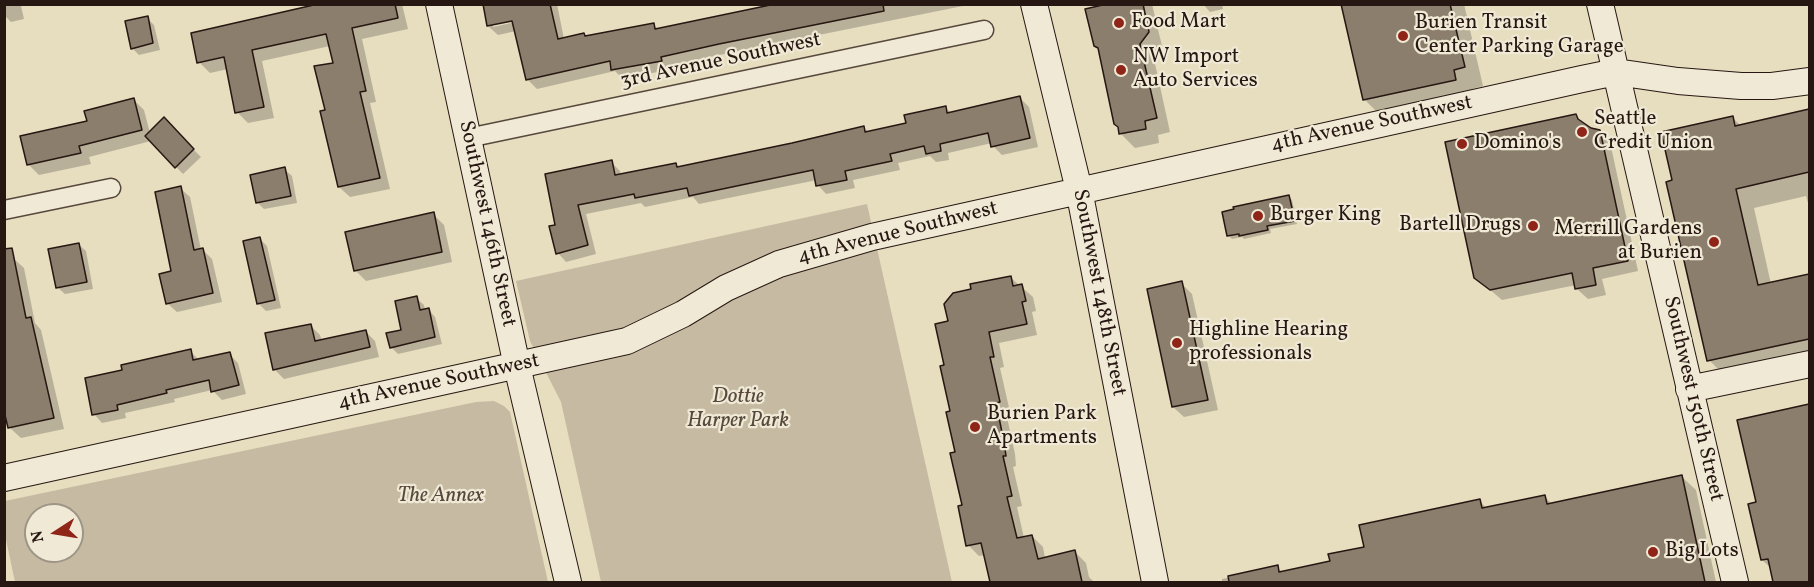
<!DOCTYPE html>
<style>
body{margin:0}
#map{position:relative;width:1814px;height:587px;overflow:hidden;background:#e7ddbf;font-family:Vollkorn,serif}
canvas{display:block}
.frame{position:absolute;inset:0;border:6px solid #271712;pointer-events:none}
.north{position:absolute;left:24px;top:503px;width:60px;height:60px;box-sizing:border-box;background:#efe9d5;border:2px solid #9f9587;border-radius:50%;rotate:258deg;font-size:16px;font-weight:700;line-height:24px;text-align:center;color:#271712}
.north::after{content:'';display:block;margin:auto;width:21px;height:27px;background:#8f2418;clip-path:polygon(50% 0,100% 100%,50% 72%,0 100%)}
</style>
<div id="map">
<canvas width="1814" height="587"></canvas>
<div class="frame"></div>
<div class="north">N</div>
</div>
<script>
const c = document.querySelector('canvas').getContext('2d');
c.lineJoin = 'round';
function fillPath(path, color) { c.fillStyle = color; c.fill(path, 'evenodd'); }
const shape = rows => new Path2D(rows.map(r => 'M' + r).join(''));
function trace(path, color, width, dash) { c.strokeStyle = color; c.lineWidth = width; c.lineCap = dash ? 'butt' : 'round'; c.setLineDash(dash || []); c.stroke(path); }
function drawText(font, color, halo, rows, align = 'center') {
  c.font = font + ' Vollkorn,serif'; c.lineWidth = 4.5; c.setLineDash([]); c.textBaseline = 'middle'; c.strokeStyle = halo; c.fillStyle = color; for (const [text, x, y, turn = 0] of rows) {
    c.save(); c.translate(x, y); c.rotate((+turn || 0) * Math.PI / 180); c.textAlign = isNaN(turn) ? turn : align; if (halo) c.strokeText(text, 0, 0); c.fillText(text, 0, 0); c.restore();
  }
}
const green = shape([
 [867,204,952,582,601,582,561,402,530,341,516,281],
 [494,401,504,406,510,412,548,582,15,582,5,535,5,501,476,402],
 [36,515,72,515,72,551,36,551]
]);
const shadow = shape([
 [4,4,29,4,21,6,24,19,11,22,4,15],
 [325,4,402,4,408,29,362,39,376,102,370,103,390,189,350,197,339,187,327,112,334,64,330,46,262,61,274,118,248,123,237,112,228,69,210,73,199,62],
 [484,4,557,4,564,39,584,35,586,37,653,24,659,30,773,4,973,4,729,53,669,66,670,70,622,78,615,71,537,89,527,79,516,31,498,35,488,26],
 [520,18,520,21,493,27,493,24],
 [1112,4,1152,4,1162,46,1154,59,1170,132,1158,135,1159,143,1135,148,1121,134],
 [1203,4,1222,4,1223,9,1210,12],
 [1342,4,1464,4,1483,86,1472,89,1474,98,1383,118,1364,99],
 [147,18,154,25,160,50,139,55,132,48],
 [1020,98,1029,107,1038,147,1002,155,993,146,992,143,948,153,949,160,936,162,930,156,898,163,900,170,853,180,855,188,826,194,818,185,817,180,699,204,693,197,645,207,641,203,586,214,596,254,566,262,558,253,557,226,611,162,620,171,621,176,675,165,679,168,864,127,869,133,908,124,946,108,951,113],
 [133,99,144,110,150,133,164,120,201,157,183,174,151,141,89,157,91,164,39,175,28,164,89,122],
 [1809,111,1810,210,1806,196,1754,208,1771,284,1810,275,1810,361,1728,379,1709,360,1674,182,1732,117,1741,126],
 [1575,115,1586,127,1599,131,1610,142,1638,271,1602,279,1606,295,1588,299,1577,289,1576,285,1502,300,1475,277],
 [284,169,292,176,297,203,264,209,257,202],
 [180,188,190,197,201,250,203,250,212,259,222,302,177,312,167,303,173,272],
 [1289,197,1292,200,1297,224,1270,229,1271,233,1244,239,1242,237,1232,239,1229,236],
 [433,214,444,225,452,262,366,281,355,270],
 [260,239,267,246,281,308,266,311,259,304,244,242],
 [78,244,86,251,93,289,65,294,57,287],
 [13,258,24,268,35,323,41,330,64,429,21,438,10,428],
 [1010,277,1033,297,1036,311,1032,312,1037,335,999,343,1004,367,1000,368,1010,412,1006,413,1015,454,1016,466,1013,467,1022,506,1017,507,1024,538,1032,536,1043,547,1045,558,1075,552,1086,563,1089,577,1094,582,992,582,986,555,979,556,968,545,946,366,950,322],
 [1181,283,1192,294,1218,410,1184,417,1173,407],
 [416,298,424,305,425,310,428,309,435,317,442,344,398,354,391,347,403,331],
 [310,325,320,335,322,341,365,331,375,341,379,357,284,379,274,369],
 [190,351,200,361,229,354,238,363,246,394,222,400,212,390,174,399,175,402,125,413,126,418,102,423,94,414,124,371],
 [1810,406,1810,582,1775,582,1772,569,1762,560,1757,503,1739,421],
 [1681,476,1696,490,1716,582,1222,582,1222,579,1277,567,1283,573,1331,562,1480,501,1487,509,1544,496,1552,504]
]);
const building = shape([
 [318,4,395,4,398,18,352,28,366,91,360,92,380,178,338,187,320,111,325,110,314,66,333,63,326,34,252,50,264,107,235,113,224,57,197,63,191,33,318,4],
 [483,4,550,4,558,39,584,33,585,36,654,23,655,29,775,4,883,4,884,11,719,44,661,57,662,61,611,70,610,61,526,80,512,21,487,26,483,4],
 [1107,4,1143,4,1149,32,1140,44,1157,118,1145,121,1146,129,1119,134,1118,127,1114,124,1098,48,1094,46,1085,9,1107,4],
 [1341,4,1450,4,1465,67,1454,70,1456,80,1363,100,1341,4],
 [148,16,153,43,131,49,125,21,148,16],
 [1020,96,1030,138,991,147,988,133,940,144,941,151,926,154,924,146,890,154,892,161,845,171,847,180,816,186,813,170,689,196,687,188,635,198,634,194,578,205,588,245,556,254,549,226,555,225,545,174,612,160,615,175,676,163,677,167,792,143,864,126,865,132,906,123,904,115,946,106,947,113,1020,96],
 [134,98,142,130,79,146,81,153,27,165,20,136,87,121,84,111,134,98],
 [1809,109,1809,172,1736,189,1758,285,1809,274,1809,339,1707,361,1666,182,1672,180,1661,132,1733,116,1735,126,1809,109],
 [1576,114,1578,119,1591,128,1600,130,1628,261,1593,268,1596,285,1575,289,1572,273,1490,290,1474,278,1445,142,1576,114],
 [164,117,194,149,175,168,145,136,164,117],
 [285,167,291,196,256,203,250,175,285,167],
 [181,186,194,250,203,248,213,293,166,304,159,274,171,271,155,192,181,186],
 [1289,195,1295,221,1267,226,1268,230,1239,236,1239,234,1227,236,1222,212,1234,209,1233,207,1289,195],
 [434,212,442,252,354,271,345,232,434,212],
 [260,237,275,300,257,304,243,241,260,237],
 [79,243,87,282,56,288,48,249,79,243],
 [12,248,26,318,31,317,54,418,8,428,4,411,4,249,12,248],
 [1011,276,1013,286,1022,284,1026,301,1022,302,1027,324,989,332,994,357,990,357,1000,402,996,403,1004,442,1006,456,1003,456,1012,496,1007,497,1017,538,1032,535,1038,559,1075,550,1082,582,990,582,981,543,966,546,958,506,962,505,950,453,955,452,946,412,950,411,940,366,944,365,935,324,948,321,944,304,953,293,971,289,970,284,1011,276],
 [1182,281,1208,400,1172,407,1147,289,1182,281],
 [417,296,420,310,429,308,435,337,390,348,386,333,401,330,395,301,417,296],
 [311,324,315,341,366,330,370,347,273,370,265,333,311,324],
 [191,349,193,360,230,352,239,385,211,392,209,380,166,390,167,393,117,405,118,410,92,415,85,378,122,370,121,365,191,349],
 [1809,404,1809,582,1773,582,1768,559,1761,560,1748,504,1756,502,1737,420,1809,404],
 [1682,475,1705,582,1229,582,1228,576,1278,565,1279,572,1330,561,1328,554,1364,547,1359,525,1480,499,1482,508,1545,495,1547,504,1682,475]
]);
const street = shape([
 [468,138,984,30],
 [4,210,111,188]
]);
const secondary = shape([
 [439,4,517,366,568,582],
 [1034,4,1079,190,1155,582],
 [1600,4,1735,582],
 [1689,389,1810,364],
 [4,478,627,341,683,314,726,288,779,264,872,237,1582,79,1616,72,1678,81,1741,86,1772,86,1810,81]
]);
const markers = [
 [1119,23,6,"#8f2418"],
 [1403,36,6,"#8f2418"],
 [1121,70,6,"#8f2418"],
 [1582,132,6,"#8f2418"],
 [1462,144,6,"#8f2418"],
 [1258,216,6,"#8f2418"],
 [1533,226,6,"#8f2418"],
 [1714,242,6,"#8f2418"],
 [1177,343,6,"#8f2418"],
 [975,427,6,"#8f2418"],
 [1653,552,6,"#8f2418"]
];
const poiNames = [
 ["Food Mart",1131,23],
 ["Burien Transit",1415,24],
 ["Center Parking Garage",1415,48],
 ["NW Import",1133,58],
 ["Auto Services",1133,82],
 ["Seattle",1594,120],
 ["Credit Union",1594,144],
 ["Domino's",1474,144],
 ["Burger King",1270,216],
 ["Bartell Drugs",1521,226,"right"],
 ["Merrill Gardens",1702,230,"right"],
 ["at Burien",1702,254,"right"],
 ["Highline Hearing",1189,331],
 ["professionals",1189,355],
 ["Burien Park",987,415],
 ["Apartments",987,439],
 ["Big Lots",1665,552]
];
const streetNames = [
 ["3rd Avenue Southwest",721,62,-12],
 ["4th Avenue Southwest",1372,125,-12],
 ["Southwest 146th Street",486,224,78],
 ["4th Avenue Southwest",898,234,-14],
 ["Southwest 148th Street",1098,293,79],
 ["4th Avenue Southwest",439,383,-12],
 ["Southwest 150th Street",1692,399,77]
];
const parkNames = [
 ["Dottie",738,398],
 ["Harper Park",738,422],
 ["The Annex",441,497]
];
fillPath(green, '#c6bba2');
fillPath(shadow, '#0003');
fillPath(building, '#8b7e6c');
trace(building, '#271712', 1.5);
trace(street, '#57483d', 21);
trace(secondary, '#271712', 28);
trace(street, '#efe9d5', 18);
trace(secondary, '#efe9d5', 26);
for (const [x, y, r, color] of markers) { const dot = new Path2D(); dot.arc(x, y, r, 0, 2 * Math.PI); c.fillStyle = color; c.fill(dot); trace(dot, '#efe9d5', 2); }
drawText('21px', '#271712', '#efe9d5', poiNames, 'left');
drawText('21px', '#271712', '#efe9d5', streetNames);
drawText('italic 21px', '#57483d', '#efe9d5', parkNames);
</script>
